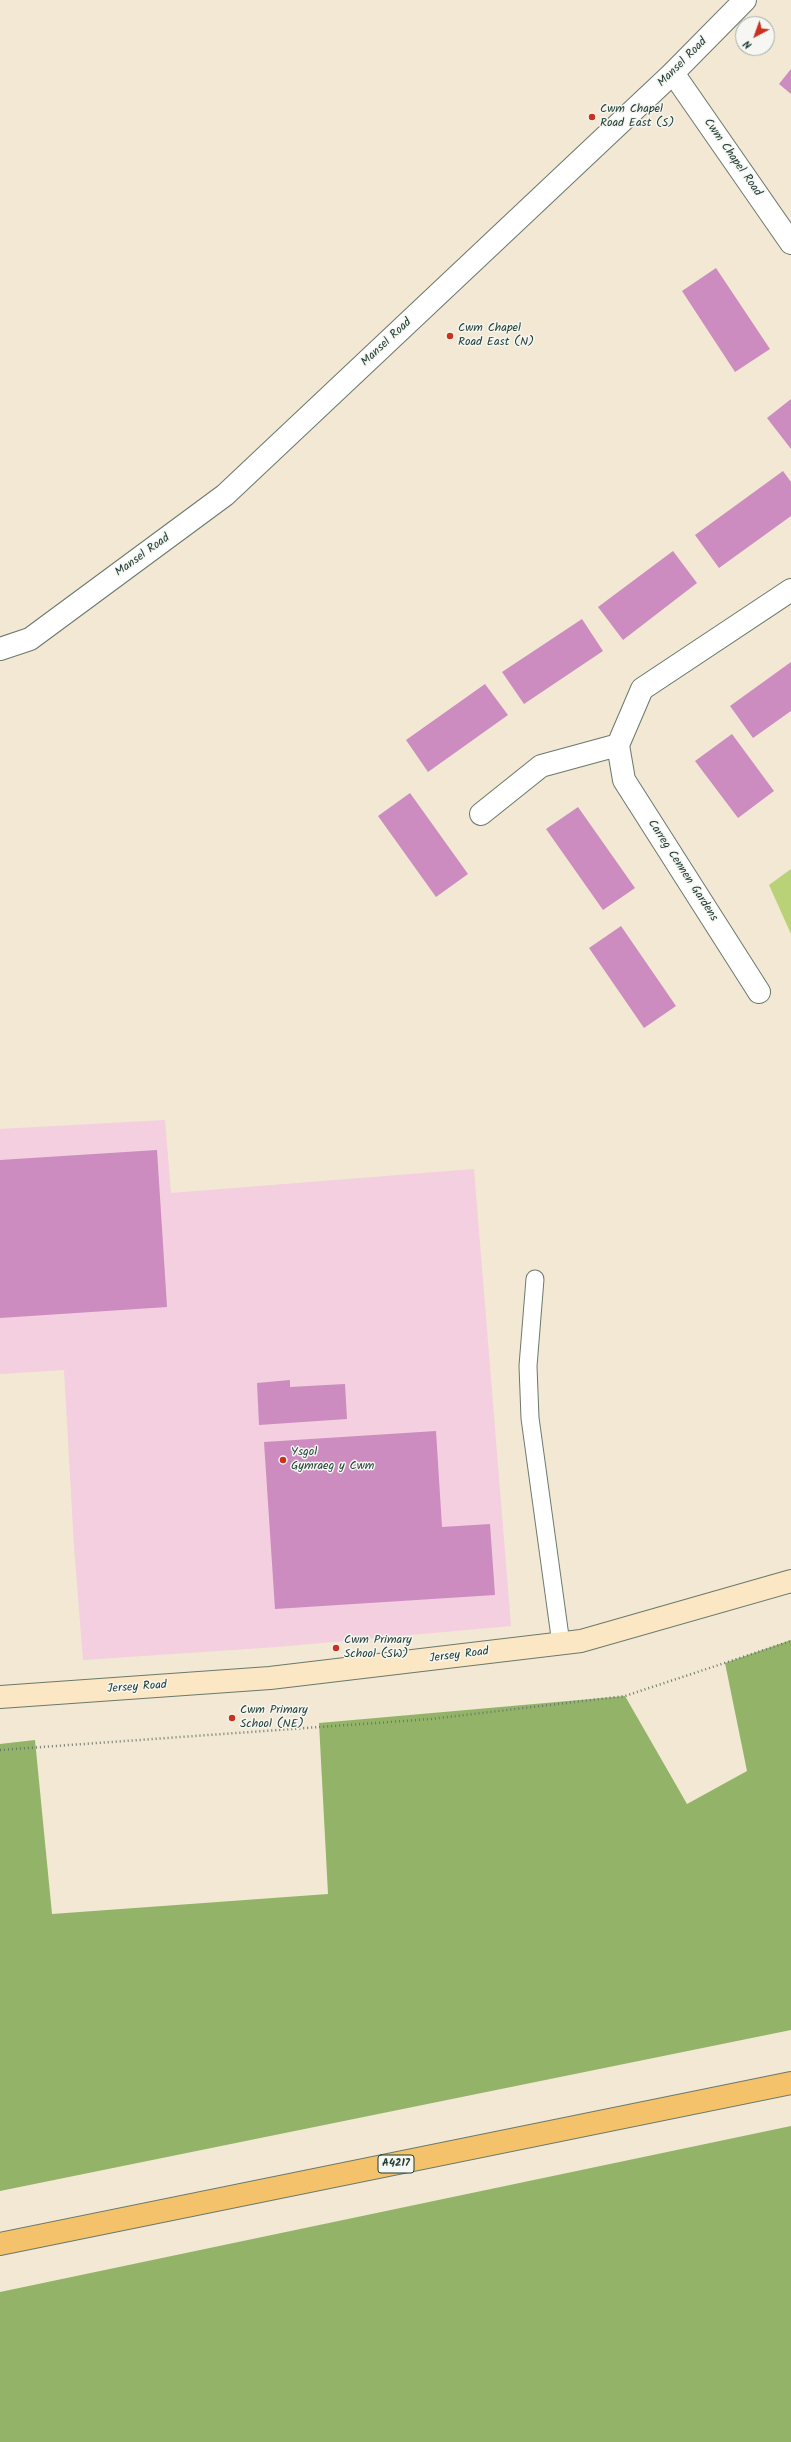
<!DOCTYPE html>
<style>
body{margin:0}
#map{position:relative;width:791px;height:2442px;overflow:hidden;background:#f2e8d3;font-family:Kalam,sans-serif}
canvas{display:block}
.north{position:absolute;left:735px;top:16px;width:40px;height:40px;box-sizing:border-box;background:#f6f6f2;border:1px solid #a0aca6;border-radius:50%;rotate:221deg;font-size:11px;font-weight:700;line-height:16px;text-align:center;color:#1f3d34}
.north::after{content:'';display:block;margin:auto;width:14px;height:18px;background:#c8321e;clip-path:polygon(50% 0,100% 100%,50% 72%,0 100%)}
</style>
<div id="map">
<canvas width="791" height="2442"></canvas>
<div class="north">N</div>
</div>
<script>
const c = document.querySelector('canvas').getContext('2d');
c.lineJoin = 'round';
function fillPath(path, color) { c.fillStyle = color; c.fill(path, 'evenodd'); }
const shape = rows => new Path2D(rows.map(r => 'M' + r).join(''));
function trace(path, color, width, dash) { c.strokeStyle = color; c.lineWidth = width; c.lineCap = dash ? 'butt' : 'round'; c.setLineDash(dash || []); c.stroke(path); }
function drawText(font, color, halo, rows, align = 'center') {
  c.font = font + ' Kalam,sans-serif'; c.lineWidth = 3; c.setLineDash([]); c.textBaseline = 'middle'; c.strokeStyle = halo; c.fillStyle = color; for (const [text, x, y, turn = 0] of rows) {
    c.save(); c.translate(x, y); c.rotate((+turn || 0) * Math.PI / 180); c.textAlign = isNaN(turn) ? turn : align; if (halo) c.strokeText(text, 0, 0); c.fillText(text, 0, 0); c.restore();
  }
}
const built = shape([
 [165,1120,171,1193,474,1169,511,1626,277,1647,83,1660,74,1546,64,1370,0,1374,0,1129]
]);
const green = shape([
 [791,869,791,934,769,885]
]);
const forest = shape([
 [791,1640,791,2030,0,2191,0,1744,35,1740,52,1914,328,1894,319,1723,625,1696,687,1804,747,1771,725,1663],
 [791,2126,791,2442,0,2442,0,2292]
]);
const building = shape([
 [791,69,791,94,779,84],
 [716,268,770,349,735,372,682,291],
 [791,399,791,449,767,418],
 [783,471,791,482,791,516,719,568,695,535],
 [673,551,697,583,623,640,598,607],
 [582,619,603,651,524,704,502,672],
 [791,662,791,711,753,738,730,706],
 [485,684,508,715,428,772,406,740],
 [732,734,774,791,738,818,695,761],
 [410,793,468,874,436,897,378,816],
 [578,807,635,888,603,910,546,829],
 [621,926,676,1006,644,1028,589,948],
 [157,1150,167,1307,0,1318,0,1160],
 [290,1380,290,1387,345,1384,347,1419,259,1425,257,1383],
 [436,1431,442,1527,490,1524,495,1595,275,1609,264,1442]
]);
const path = shape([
 [0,1750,431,1719,625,1696,791,1641]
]);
const service = shape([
 [535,1279,528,1366,530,1418,561,1644]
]);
const minor = shape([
 [673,73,791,243],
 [481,814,541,766,618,745],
 [759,992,624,780,618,745,642,689,791,590]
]);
const tertiary = shape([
 [0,649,30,639,225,495,673,73,745,0]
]);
const secondary = shape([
 [0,1697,270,1678,581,1641,791,1581]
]);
const primary = shape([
 [0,2244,791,2083]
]);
const markers = [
 [592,117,4,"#c8321e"],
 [450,336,4,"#c8321e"],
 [283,1460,4,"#c8321e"],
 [336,1648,4,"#c8321e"],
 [232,1718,4,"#c8321e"]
];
const shields = [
 [396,2164,36]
];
const shieldNames = [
 ["A4217",396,2164]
];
const streetNames = [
 ["Mansel Road",683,63,-45],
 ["Cwm Chapel Road",732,158,55],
 ["Mansel Road",387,343,-43],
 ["Mansel Road",143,556,-36],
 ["Carreg Cennen Gardens",682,871,57],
 ["Jersey Road",459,1656,-7],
 ["Jersey Road",137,1688,-4]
];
const poiNames = [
 ["Cwm Chapel",600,110],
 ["Road East (S)",600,124],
 ["Cwm Chapel",458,329],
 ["Road East (N)",458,343],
 ["Ysgol",291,1453],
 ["Gymraeg y Cwm",291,1467],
 ["Cwm Primary",344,1641],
 ["School (SW)",344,1655],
 ["Cwm Primary",240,1711],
 ["School (NE)",240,1725]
];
fillPath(built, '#f3cfdf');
fillPath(green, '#bad277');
fillPath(forest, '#93b468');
fillPath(building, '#cc8cc0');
trace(service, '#69796c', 19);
trace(minor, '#69796c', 24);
trace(tertiary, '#69796c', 24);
trace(secondary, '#69796c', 24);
trace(primary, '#69796c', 24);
trace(path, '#69796c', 2.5, [1, 3]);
trace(service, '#fff', 17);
trace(minor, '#fff', 22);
trace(tertiary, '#fff', 22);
trace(secondary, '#fbe7c3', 22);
trace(primary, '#f4c26a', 22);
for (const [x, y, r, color] of markers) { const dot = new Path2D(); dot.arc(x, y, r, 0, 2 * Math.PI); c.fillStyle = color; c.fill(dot); trace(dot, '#f6f6f2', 1.5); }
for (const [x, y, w] of shields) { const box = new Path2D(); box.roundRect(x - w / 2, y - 9, w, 18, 3); c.fillStyle = '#f6f6f2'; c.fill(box); trace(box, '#1f3d34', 1); }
drawText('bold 11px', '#1f3d34', null, shieldNames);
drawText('12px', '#1f3d34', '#f6f6f2', streetNames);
drawText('12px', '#1f3d34', '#f6f6f2', poiNames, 'left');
</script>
